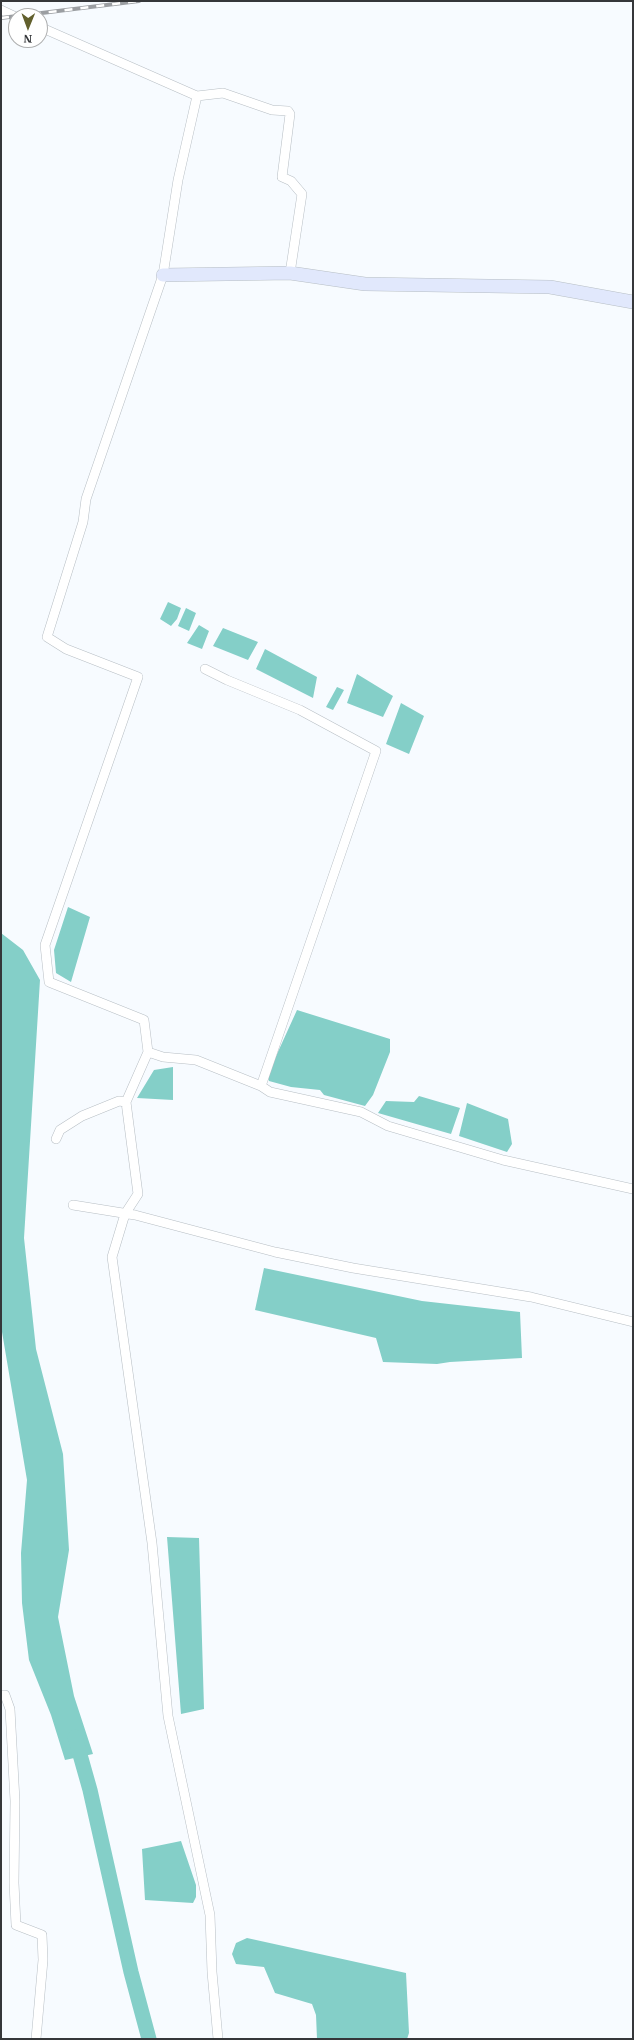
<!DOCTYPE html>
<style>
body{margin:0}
#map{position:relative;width:634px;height:2040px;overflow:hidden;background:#f7fbff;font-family:"IBM Plex Serif",serif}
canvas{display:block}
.frame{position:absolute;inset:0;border:2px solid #35373a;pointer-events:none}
.north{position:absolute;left:8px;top:8px;width:40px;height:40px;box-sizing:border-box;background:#fff;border:1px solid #aeafb0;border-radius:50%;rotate:181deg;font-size:11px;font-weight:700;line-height:16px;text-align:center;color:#35373a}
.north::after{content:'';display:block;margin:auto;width:14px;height:18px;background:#62602d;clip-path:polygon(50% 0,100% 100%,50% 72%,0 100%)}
</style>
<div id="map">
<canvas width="634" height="2040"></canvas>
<div class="frame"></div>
<div class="north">N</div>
</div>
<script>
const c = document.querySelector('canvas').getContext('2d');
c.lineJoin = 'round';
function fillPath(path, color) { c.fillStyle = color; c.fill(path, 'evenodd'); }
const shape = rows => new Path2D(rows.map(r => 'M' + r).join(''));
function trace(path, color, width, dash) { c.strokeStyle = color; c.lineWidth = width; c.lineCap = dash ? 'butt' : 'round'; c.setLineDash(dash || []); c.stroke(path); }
const water = shape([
 [168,602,181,608,177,619,171,626,160,619],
 [186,608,196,613,189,631,178,626],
 [199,625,209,631,202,649,187,643],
 [223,628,258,642,248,660,213,646],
 [265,649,317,677,313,698,256,669],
 [357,674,393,696,383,717,347,703],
 [337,687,344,690,333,710,326,707],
 [401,703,424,716,409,754,386,744],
 [68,907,90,917,71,982,56,973,54,950],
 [1,933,23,950,40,980,24,1238,36,1349,63,1454,69,1550,58,1617,74,1696,93,1754,65,1760,51,1715,29,1660,22,1603,21,1553,27,1480,1,1326],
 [297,1010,390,1039,390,1052,373,1095,365,1106,324,1095,320,1090,291,1087,269,1081,267,1076],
 [173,1067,173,1100,137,1098,154,1070],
 [419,1096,460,1108,451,1134,378,1113,386,1101,414,1102],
 [467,1103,508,1119,512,1144,507,1152,459,1136],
 [264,1268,422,1301,520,1312,522,1358,450,1362,437,1364,383,1362,376,1338,255,1310],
 [167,1537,199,1538,204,1709,181,1714],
 [181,1841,196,1885,196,1897,193,1903,145,1900,142,1849],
 [247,1938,406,1973,409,2033,407,2039,317,2039,316,2015,312,2004,275,1993,264,1967,236,1964,232,1954,236,1943]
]);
const river = shape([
 [75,1737,90,1790,131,1972,149,2039]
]);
const street = shape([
 [1,10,16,17],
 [40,27,197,96,178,180,163,275,86,499,83,522,47,637,66,649,138,677,45,945,49,982,144,1020,148,1052,126,1102,138,1194,125,1214,112,1257,152,1543,168,1716,210,1915,212,1972,218,2039],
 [197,96,223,93,272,110,288,111,290,114,282,177,291,181,302,194,290,273],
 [205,669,227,680,300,710,376,751,261,1086],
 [148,1052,163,1057,196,1060,261,1086,270,1092,361,1112,388,1126,503,1160,633,1189],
 [56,1139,60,1130,82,1116,119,1101,126,1102],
 [73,1205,135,1215,275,1252,353,1268,531,1297,633,1322],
 [1,1695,5,1695,10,1709,15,1801,14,1883,16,1925,42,1935,43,1960,36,2039]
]);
const secondary = shape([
 [163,275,290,273,365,284,550,287,633,302]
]);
const rail = shape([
 [1,18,139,1]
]);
fillPath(water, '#84cfc8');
trace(river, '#84cfc8', 15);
trace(street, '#b7bec4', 10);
trace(secondary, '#b7bec4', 14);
trace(street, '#fff', 9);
trace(secondary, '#e1e8fc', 13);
trace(rail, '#9b9ea2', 4);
trace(rail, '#fff', 2.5, [8]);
</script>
